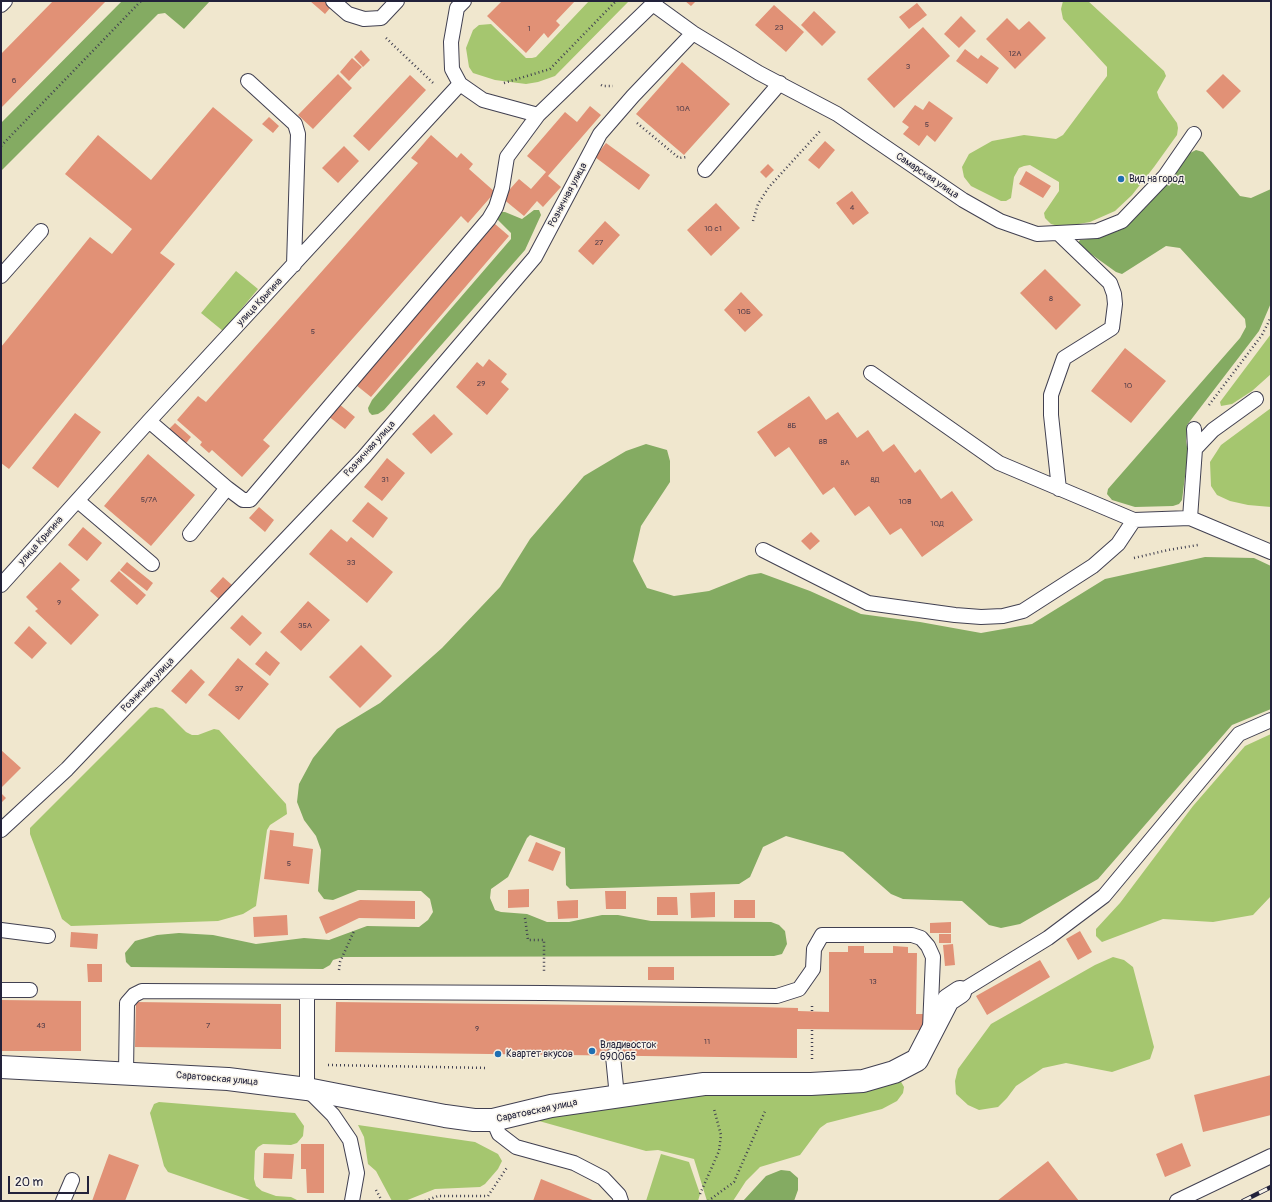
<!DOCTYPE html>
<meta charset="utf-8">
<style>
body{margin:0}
#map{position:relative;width:1272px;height:1202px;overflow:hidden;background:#f0e7ce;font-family:Pangolin,sans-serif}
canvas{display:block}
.frame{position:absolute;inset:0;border:2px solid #22223b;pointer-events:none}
.scale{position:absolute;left:8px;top:1176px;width:81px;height:18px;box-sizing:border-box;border:2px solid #22223b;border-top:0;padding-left:5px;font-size:12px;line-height:14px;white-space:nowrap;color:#22223b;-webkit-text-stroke:3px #f7f3e8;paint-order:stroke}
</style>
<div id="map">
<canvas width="1272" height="1202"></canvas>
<div class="frame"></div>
<div class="scale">20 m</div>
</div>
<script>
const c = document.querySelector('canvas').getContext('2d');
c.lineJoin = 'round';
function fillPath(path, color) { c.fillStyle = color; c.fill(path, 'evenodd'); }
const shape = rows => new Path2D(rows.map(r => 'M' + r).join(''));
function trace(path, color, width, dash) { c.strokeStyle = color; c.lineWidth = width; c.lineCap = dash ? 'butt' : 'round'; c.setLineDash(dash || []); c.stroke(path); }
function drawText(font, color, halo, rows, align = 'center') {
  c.font = font + ' Pangolin,sans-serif'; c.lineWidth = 3; c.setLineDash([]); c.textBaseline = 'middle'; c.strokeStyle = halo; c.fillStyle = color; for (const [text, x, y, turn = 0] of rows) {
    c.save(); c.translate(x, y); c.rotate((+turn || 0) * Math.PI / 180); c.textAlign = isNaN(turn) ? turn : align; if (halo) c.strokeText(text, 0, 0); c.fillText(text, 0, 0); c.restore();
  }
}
const green = shape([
 [589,1,629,1,555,76,538,82,526,84,495,80,473,73,469,67,466,48,473,30,479,25,491,24,526,58,532,58,536,57],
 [1063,1,1088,1,1164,71,1166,76,1157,92,1159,98,1177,123,1178,128,1177,135,1154,167,1132,195,1115,211,1090,222,1062,227,1051,224,1045,218,1044,213,1059,191,1059,182,1030,165,1024,166,1019,168,1014,177,1011,198,1006,201,1001,201,971,186,964,177,962,167,969,154,992,141,1024,135,1056,139,1063,135,1107,76,1107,67,1063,19,1061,9],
 [236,271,258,289,223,331,201,313],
 [1271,334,1271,374,1252,391,1232,404,1221,406,1220,402],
 [1271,408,1271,507,1248,505,1230,501,1217,495,1211,486,1210,462,1221,445],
 [156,707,163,709,186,732,192,735,198,735,214,729,219,730,286,804,287,814,270,825,267,830,256,906,243,914,218,921,71,926,62,919,30,834,30,828,150,708],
 [1271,734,1271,896,1253,915,1213,922,1163,919,1102,942,1096,936,1096,929,1120,903,1193,806,1245,746],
 [1113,957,1124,960,1133,967,1154,1047,1150,1059,1112,1072,1066,1063,1043,1068,1016,1086,1007,1098,998,1107,979,1110,968,1105,956,1094,955,1081,958,1069,991,1024,1095,965],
 [900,1080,904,1087,903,1093,897,1101,882,1109,827,1123,820,1128,800,1155,760,1167,746,1181,733,1201,707,1201,694,1159,658,1150,646,1151,539,1121,542,1118,705,1092],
 [159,1102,295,1113,304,1126,303,1136,297,1143,291,1145,263,1144,258,1147,255,1151,254,1179,256,1186,262,1191,276,1196,291,1197,299,1201,253,1201,168,1172,164,1166,150,1113,154,1104],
 [358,1125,475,1142,498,1154,502,1161,498,1169,485,1184,480,1187,435,1189,405,1201,392,1201,376,1171,368,1164,364,1137],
 [661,1154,689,1162,700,1194,698,1201,646,1201]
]);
const forest = shape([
 [122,1,210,1,184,29,165,13,158,14,1,171,1,123],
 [1196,150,1203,152,1240,196,1251,198,1271,189,1271,303,1259,331,1187,425,1186,441,1188,453,1182,500,1179,504,1173,506,1135,507,1112,500,1107,494,1108,489,1240,338,1246,327,1245,319,1180,248,1166,246,1122,274,1116,272,1084,249,1078,243,1080,240,1096,238,1123,228,1147,206,1190,153],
 [534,210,539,210,541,215,525,250,384,410,378,414,372,415,369,412,368,408,372,400,511,239,511,233,498,220,498,215,500,212,505,212,522,219],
 [646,444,667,450,670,461,670,482,641,526,633,561,647,588,674,596,709,591,749,575,761,573,810,591,861,614,920,622,981,633,1032,624,1105,579,1205,557,1254,558,1271,566,1271,709,1232,725,1098,879,1020,924,1001,928,989,925,962,901,903,899,891,894,843,852,786,836,763,847,750,877,739,884,570,889,566,885,565,848,530,835,527,838,508,877,491,889,490,898,495,910,501,912,527,914,547,922,569,922,602,915,618,915,651,921,771,922,779,925,785,931,787,944,782,954,774,956,343,957,333,960,330,965,323,969,131,967,126,962,125,953,135,941,157,935,179,933,213,935,256,944,304,938,329,940,367,926,419,927,428,920,433,912,430,899,421,891,358,890,333,900,324,899,318,891,321,850,316,836,304,820,297,802,299,784,313,758,337,729,380,703,442,648,500,587,530,539,584,476,626,451],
 [781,1170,790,1171,798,1178,798,1190,794,1201,743,1201,766,1176]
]);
const building = shape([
 [53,1,106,1,1,108,1,54],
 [310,1,336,1,325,14],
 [502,1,575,1,556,21,560,25,548,38,544,33,526,53,487,16],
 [685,1,696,1,691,6],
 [917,3,927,15,909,29,899,17],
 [774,5,804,32,786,52,755,25],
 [814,11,836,32,822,46,801,25],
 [961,16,976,31,959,48,944,34],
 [1007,18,1019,30,1029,21,1046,38,1015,69,986,39],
 [923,27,950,56,894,108,867,79],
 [965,49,978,59,981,55,999,68,987,84,956,61],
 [361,50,370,60,363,67,354,57],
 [352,58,362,67,349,81,340,72],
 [682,62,730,104,684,155,636,114],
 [338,74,352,88,313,129,298,115],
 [1223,74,1241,91,1223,109,1206,91],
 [410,75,426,90,369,151,353,136],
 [929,101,953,118,935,142,927,135,919,146,903,134,909,127,902,122,915,105,923,110],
 [590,106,601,115,548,176,561,187,543,207,537,201,524,216,502,198,519,179,531,189,546,172,527,156,565,112,577,122],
 [213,107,253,140,160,253,175,264,9,469,1,463,1,347,90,237,112,254,132,229,65,174,98,135,151,180],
 [269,117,279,126,273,133,262,124],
 [431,135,457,158,461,153,473,164,469,169,495,192,468,223,461,216,263,440,270,446,242,477,212,450,209,453,200,445,202,442,177,420,198,396,206,402,418,163,411,158],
 [825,141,835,150,819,169,808,160],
 [606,143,650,175,639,190,595,157],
 [344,146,359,161,338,183,322,168],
 [768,164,774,170,766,178,760,172],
 [1026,171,1051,186,1043,198,1019,184],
 [852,191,869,213,853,225,836,203],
 [716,203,740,228,711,256,687,230],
 [605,221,620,235,593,265,578,251],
 [495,224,509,236,371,397,356,385],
 [1045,269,1081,305,1056,330,1020,293],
 [741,292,763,315,745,332,724,310],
 [1125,348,1166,381,1131,423,1091,391],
 [489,359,507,374,501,382,509,389,487,415,456,387,477,362,483,367],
 [809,396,826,420,838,412,857,438,868,430,883,452,894,444,915,473,920,469,941,499,952,491,973,520,922,557,901,528,890,535,869,506,855,516,834,487,823,495,789,447,775,457,757,432],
 [339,404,355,417,345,429,328,416],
 [75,413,101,432,58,488,32,468],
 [434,414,453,434,431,454,412,434],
 [175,423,191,437,183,447,166,432],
 [148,454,195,495,151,546,104,506],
 [387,458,405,473,382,501,364,487],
 [368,502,388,518,373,538,352,521],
 [259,507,274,520,265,532,249,518],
 [83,527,102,543,87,561,68,545],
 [331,529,347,542,351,537,393,572,367,603,309,554],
 [811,532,820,541,810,550,801,541],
 [60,562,80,580,71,589,99,615,71,645,35,611,38,609,26,597],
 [127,562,153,583,147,591,120,570],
 [119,571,146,595,137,605,110,581],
 [223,577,232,585,219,599,210,591],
 [308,601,330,620,301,651,280,632],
 [242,615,262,633,250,646,230,628],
 [29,626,47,643,32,659,14,643],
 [361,645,392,676,360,708,329,677],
 [266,651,280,663,270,676,255,664],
 [238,658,269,684,239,720,208,695],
 [191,669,205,682,186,704,171,691],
 [1,750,21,768,1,788],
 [1,793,6,798,1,803],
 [270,830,294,833,293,846,313,849,309,884,264,879],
 [536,842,561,852,553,871,528,861],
 [529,889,529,907,508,908,508,890],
 [605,891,626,891,626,909,606,909],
 [715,892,715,917,691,918,690,893],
 [657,897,677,897,678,915,657,915],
 [360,900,415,901,415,919,359,918,326,934,319,917],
 [578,900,578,918,558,919,557,901],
 [734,900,755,900,755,918,734,918],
 [287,915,288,935,254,937,253,917],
 [951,922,951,933,930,933,930,923],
 [1080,931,1092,952,1078,960,1066,939],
 [71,932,98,934,97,949,70,947],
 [939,934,951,934,951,943,939,943],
 [953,944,955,965,945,966,943,945],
 [848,946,864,946,864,953,893,953,893,946,908,947,908,953,917,953,916,1014,924,1014,923,1030,797,1029,797,1058,335,1052,336,1002,757,1007,798,1008,798,1011,829,1012,829,952,848,952],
 [1040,960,1050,977,987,1015,976,996],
 [87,964,102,964,102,982,88,982],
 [648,967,674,967,674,980,648,980],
 [1,1000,81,1001,81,1051,1,1051],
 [136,1002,281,1004,281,1049,135,1047],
 [1271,1075,1271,1115,1203,1132,1194,1095],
 [1182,1143,1191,1166,1165,1177,1156,1154],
 [301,1144,324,1144,324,1193,307,1193,306,1169,301,1169],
 [264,1153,294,1154,292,1179,263,1178],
 [109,1154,139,1165,125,1201,92,1201],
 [1048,1161,1079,1201,997,1201],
 [541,1179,573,1192,595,1201,533,1201]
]);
const path = shape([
 [386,38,433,83],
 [504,83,550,69,616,1],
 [601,85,603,86,613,86],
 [637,123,679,158,687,157],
 [1,146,141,1],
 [753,221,758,204,769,187,821,130],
 [1209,405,1262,335,1271,317],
 [1134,558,1168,550,1198,545],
 [525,918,528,940,544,940,544,972],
 [339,970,340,962,354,931],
 [812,1011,812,1005],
 [812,1059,812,1029],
 [328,1065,488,1068],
 [376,1190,382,1201],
 [700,1194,719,1151,721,1135,714,1109],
 [425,1201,438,1196,488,1196,508,1166],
 [708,1201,734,1182,766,1109]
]);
const lane = shape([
 [333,1,348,14,364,19,381,18,397,1],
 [653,4,693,33,759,73,837,114,963,200,1000,221,1037,234,1097,231,1122,221,1165,176,1194,134],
 [1,5,5,1],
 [248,81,295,124,298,134,294,265],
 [460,84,483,100,538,115,656,1],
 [705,170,780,83],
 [1058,233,1110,283,1114,294,1115,304,1112,328,1064,358,1051,395,1051,415,1059,489],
 [1,276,41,231],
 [871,373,999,463,1134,520,1190,518,1271,552],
 [149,421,227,488,243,500,250,500,489,219,496,207,502,188,507,157,538,115],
 [1195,449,1213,430,1256,399],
 [78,501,152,564],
 [1190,518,1195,449,1194,429],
 [190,534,227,488],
 [763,550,868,603,955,615,981,617,1003,616,1023,611,1093,566,1118,544,1134,520],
 [1,585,149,421,460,84,452,69,451,42,457,8,464,1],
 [1,830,67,769,364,457,535,257,600,134,633,96,693,33],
 [1,930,48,936],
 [1,990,30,990],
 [307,992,307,1089,333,1115,350,1140,357,1173,352,1201],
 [960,992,1048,938,1104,896,1239,734,1271,720],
 [613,1056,617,1097],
 [126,1073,127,1003,134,995,142,991,544,993,777,996,799,989,813,969,814,949,822,935,912,935,921,938,928,946,933,957,930,1028],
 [493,1120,499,1134,516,1147,574,1163,603,1178,619,1195,621,1201],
 [63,1201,72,1180],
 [1177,1201,1271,1156]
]);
const street = shape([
 [1,1067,228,1079,307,1089,445,1116,474,1120,493,1120,551,1106,704,1084,811,1084,863,1081,894,1072,917,1060,948,1000,960,992]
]);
const rail = shape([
 [1243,1201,1271,1187]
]);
const markers = [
 [1121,179,4,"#1f6fb2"],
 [592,1051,4,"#1f6fb2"],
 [498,1054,4,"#1f6fb2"]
];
const numberNames = [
 ["23",779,28],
 ["1",529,29],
 ["12А",1015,54],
 ["3",908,67],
 ["6",14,81],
 ["10А",683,109],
 ["5",927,125],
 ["4",852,208],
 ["10 с1",713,229],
 ["27",599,243],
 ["8",1051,299],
 ["10Б",744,312],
 ["5",313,332],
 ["29",481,384],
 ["10",1128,386],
 ["8Б",792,426],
 ["8В",823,442],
 ["8А",845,463],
 ["31",385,480],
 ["8Д",875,480],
 ["5/7А",149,500],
 ["10В",905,502],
 ["10Д",937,524],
 ["33",351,563],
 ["9",59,603],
 ["35А",305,626],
 ["37",239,689],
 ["5",289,864],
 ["13",873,982],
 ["43",41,1026],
 ["7",208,1026],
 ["9",477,1029],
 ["11",707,1042]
];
const streetNames = [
 ["Самарская улица",927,176,34],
 ["Розничная улица",568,195,-62],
 ["улица Крыгина",260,302,-47],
 ["Розничная улица",370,449,-48],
 ["улица Крыгина",41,541,-48],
 ["Розничная улица",148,685,-46],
 ["Саратовская улица",217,1079,5],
 ["Саратовская улица",537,1111,-12]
];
const poiNames = [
 ["Вид на город",1129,179],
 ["Владивосток",600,1045],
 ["690065",600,1057],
 ["Квартет вкусов",506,1054]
];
fillPath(green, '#a5c66f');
fillPath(forest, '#84ab62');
fillPath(building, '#e19176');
trace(lane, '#414051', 16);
trace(street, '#414051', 24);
trace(path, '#414051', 2.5, [1, 3]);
trace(lane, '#fff', 14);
trace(street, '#fff', 22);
trace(rail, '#22223b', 4.5);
trace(rail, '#f7f3e8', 3, [9]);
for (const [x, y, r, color] of markers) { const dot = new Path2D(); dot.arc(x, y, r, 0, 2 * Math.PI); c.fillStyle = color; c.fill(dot); trace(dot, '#f7f3e8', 1.5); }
drawText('8px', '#523e4a', null, numberNames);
drawText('10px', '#22223b', '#f7f3e8', streetNames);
drawText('10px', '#22223b', '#f7f3e8', poiNames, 'left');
</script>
